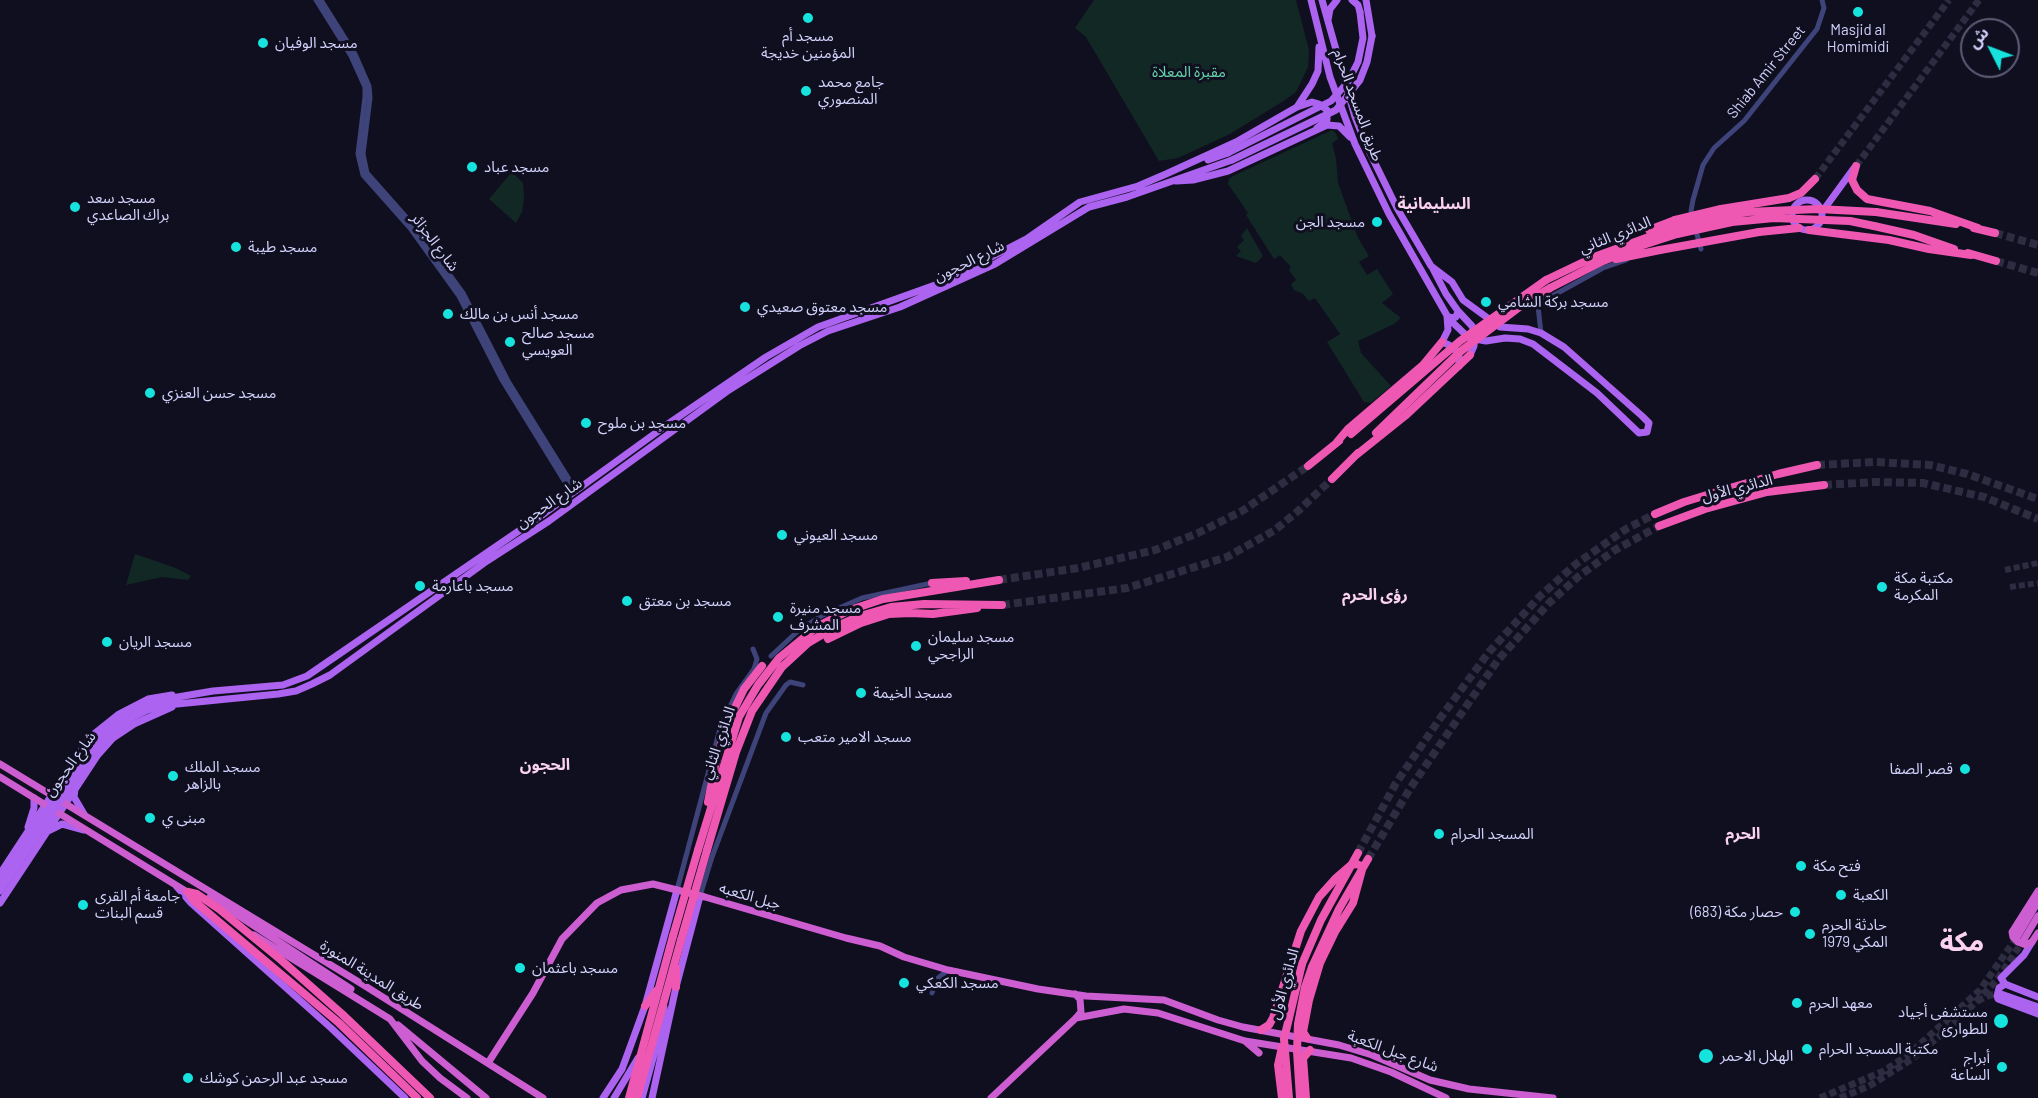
<!DOCTYPE html>
<meta charset="utf-8">
<style>
body{margin:0}
#map{position:relative;width:2038px;height:1098px;overflow:hidden;background:#100f1f;font-family:Barlow,"Noto Sans Arabic",sans-serif}
canvas{display:block}
.north{position:absolute;left:1960px;top:18px;width:60px;height:60px;box-sizing:border-box;background:#100f1f;border:2px solid #5d5d77;border-radius:50%;rotate:312deg;font-size:16px;font-weight:700;line-height:24px;text-align:center;color:#d1d1fb}
.north::after{content:'';display:block;margin:auto;width:21px;height:27px;background:#16e2de;clip-path:polygon(50% 0,100% 100%,50% 72%,0 100%)}
</style>
<div id="map">
<canvas width="2038" height="1098"></canvas>
<div class="north">ش</div>
</div>
<script>
const c = document.querySelector('canvas').getContext('2d');
c.lineJoin = 'round';
function fillPath(path, color) { c.fillStyle = color; c.fill(path, 'evenodd'); }
const shape = rows => new Path2D(rows.map(r => 'M' + r).join(''));
function trace(path, color, width, dash) { c.strokeStyle = color; c.lineWidth = width; c.lineCap = dash ? 'butt' : 'round'; c.setLineDash(dash || []); c.stroke(path); }
function drawText(font, color, halo, rows, align = 'center') {
  c.font = font + ' Barlow,"Noto Sans Arabic",sans-serif'; c.lineWidth = 6; c.setLineDash([]); c.textBaseline = 'middle'; c.strokeStyle = halo; c.fillStyle = color; for (const [text, x, y, turn = 0] of rows) {
    c.save(); c.translate(x, y); c.rotate((+turn || 0) * Math.PI / 180); c.textAlign = isNaN(turn) ? turn : align; if (halo) c.strokeText(text, 0, 0); c.fillText(text, 0, 0); c.restore();
  }
}
const green = shape([
 [1094,0,1296,0,1309,50,1308,67,1296,92,1285,100,1230,134,1178,158,1159,161,1086,37,1075,28],
 [1332,130,1335,132,1338,139,1332,143,1336,159,1338,183,1358,238,1369,256,1359,262,1367,275,1377,269,1393,294,1382,303,1401,318,1394,324,1358,341,1361,353,1391,386,1371,403,1364,402,1327,342,1340,334,1315,298,1309,301,1303,294,1294,290,1291,284,1296,280,1289,270,1291,267,1280,255,1274,259,1246,215,1248,213,1228,184,1229,179,1233,176],
 [512,172,523,183,524,199,522,212,516,223,489,199],
 [1247,228,1263,256,1256,263,1236,256,1241,251,1237,247,1244,240,1241,236],
 [135,554,176,568,191,576,188,580,162,577,126,585]
]);
const secondaryTunnel = shape([
 [2005,570,2038,563],
 [2010,587,2038,583]
]);
const primaryTunnel = shape([
 [1856,166,1979,0],
 [1815,179,1949,0],
 [1977,1001,1990,995,2001,994]
]);
const trunkTunnel = shape([
 [1820,1098,1884,1071,1908,1055,1980,990,2017,937],
 [1840,1098,1869,1086,1890,1073,1912,1059,1957,1021,1996,981,2023,941]
]);
const motorwayTunnel = shape([
 [1995,233,2038,245],
 [1996,261,2038,273],
 [1817,465,1875,462,1930,465,1967,474,2038,499],
 [1824,485,1875,482,1923,483,1984,497,2038,519],
 [999,580,1078,568,1155,550,1198,533,1242,511,1308,466],
 [1002,605,1127,588,1227,557,1275,530,1298,511,1332,479],
 [1358,853,1396,783,1441,717,1489,652,1540,596,1576,564,1626,529,1655,514],
 [1368,859,1411,787,1498,660,1549,603,1579,576,1615,550,1659,526]
]);
const tertiary = shape([
 [316,0,351,56,365,87,365,97,358,154,363,175,410,228,459,296,502,380,568,487,570,495],
 [321,0,355,54,369,86,370,98,363,154,367,173,414,226,463,293,508,381,572,484,578,489],
 [1693,218,1691,211,1693,200,1703,165,1714,148,1744,121,1817,29,1824,8,1822,0],
 [1695,227,1701,249],
 [1541,333,1538,306,1545,300,1603,268,1626,260],
 [771,656,799,630,821,616,862,598,932,583],
 [677,890,721,725,736,694,754,669,757,659,753,649],
 [700,896,712,857,766,713,786,685,790,682,803,685],
 [932,993,937,979,948,970]
]);
const primary = shape([
 [1311,0,1330,77,1355,144,1389,214,1449,319,1469,338,1486,341,1505,338,1520,339,1533,344,1597,393,1639,433,1647,432,1649,423,1642,416,1564,347,1541,333,1528,329,1500,327,1463,300,1452,282,1431,266,1397,208,1367,147,1355,117,1322,0],
 [1352,0,1358,5,1360,12],
 [1366,0,1372,36],
 [1328,20,1330,9,1337,0],
 [1297,107,1312,84,1318,71,1319,47],
 [1208,160,1228,153],
 [1176,181,1193,180,1228,171,1327,125,1339,126,1350,137],
 '1792 215a15 15 0 1 1 30 0a15 15 0 1 1-30 0Z',
 [1822,212,1854,168],
 [1433,269,1446,294,1458,311,1472,326,1475,333,1474,346,1470,355],
 [1458,311,1456,317,1452,318,1447,316,1448,330,1442,342,1449,345,1455,350,1459,357,1459,366],
 [166,699,213,691,283,685,307,676,545,513,668,424,766,357,818,327,935,285,957,275,1028,238,1080,202,1138,186,1166,174,1236,142,1297,107,1312,102,1319,104,1327,110,1327,120,1317,128],
 [167,705,278,694,296,691,312,684,330,675,487,561,549,521,729,390,799,346,828,331,900,307,995,264,1089,207,1127,197,1232,160],
 [75,789,74,797,84,814],
 [28,827,34,808,34,798],
 [50,830,62,824,84,830],
 [0,874,82,749,94,734,119,714,148,699,172,695],
 [177,887,191,903,331,1028,405,1098],
 [0,903,97,756,113,738,134,724,172,707],
 [2005,984,1999,988,1997,996,1998,999,2038,1014],
 [2005,984,2001,978,2024,955,2032,942],
 [2005,984,2038,997],
 [2001,994,2038,1007],
 [603,1098,622,1069,629,1050,645,1006,677,890],
 [614,1098,638,1058],
 [642,1098,664,1019,664,1007],
 [652,1098,676,987,700,896]
]);
const trunk = shape([
 [0,764,362,984,543,1098],
 [0,777,192,895],
 [2038,891,2012,932,2013,937,2018,942,2026,945,2032,942,2038,933],
 [210,897,351,989],
 [254,935,390,1019,422,1061,440,1078,467,1098],
 [2017,937,2038,902],
 [2023,941,2038,916],
 [1076,1018,1124,1009,1158,1013,1245,1041,1351,1058,1391,1072,1446,1098],
 [398,1025,486,1098],
 [1245,1041,1259,1053],
 [488,1063,533,993,562,939,597,903,621,890,653,884,705,897,846,938,880,946,904,957,948,970,1038,989,1086,996,1164,1000,1218,1020,1243,1027,1339,1045,1372,1055,1430,1080,1469,1089,1553,1098],
 [991,1098,1076,1018,1081,1012,1080,999,1075,994]
]);
const motorway = shape([
 [1856,166,1852,180,1857,190,1867,199,1930,211,1978,228],
 [1721,209,1789,198,1801,193,1815,179],
 [1876,212,1956,224],
 [1874,226,1914,235,1954,249],
 [1974,228,1995,233],
 [1649,230,1675,220],
 [1809,230,1889,240,1929,249,1971,255],
 [1759,232,1799,228],
 [1968,253,1996,261],
 [1616,259,1660,250],
 [1546,280,1594,257,1676,227],
 [1550,288,1603,261,1643,245,1677,234],
 [1337,442,1348,429,1423,365,1442,342],
 [1355,456,1405,416,1470,355],
 [1308,466,1339,441],
 [1332,479,1358,453],
 [1655,514,1684,502,1723,490,1778,474,1817,465],
 [1659,526,1705,509,1767,492,1824,485],
 [932,583,966,581],
 [828,639,861,623,889,614,910,613,933,614,977,608],
 [708,802,716,761,726,726,744,689,762,666],
 [698,850,739,717,758,685,779,658,818,626,850,610,883,599,999,580],
 [707,850,736,752,752,711,782,667,808,643,835,627,860,616,891,607,924,604,1002,605],
 [188,892,197,894,219,909,281,960,342,1014,430,1098],
 [188,892,193,900,339,1023,417,1098],
 [1302,964,1321,920,1358,853],
 [1312,967,1339,909,1368,859],
 [676,968,676,987],
 [645,1006,656,991],
 [1261,1030,1269,1025,1273,1018,1301,931,1319,897,1336,878,1351,865,1357,864,1361,866,1362,870,1353,903,1335,932,1320,963,1309,1000,1303,1032,1307,1038],
 [629,1098,673,936],
 [637,1098,681,940],
 [1306,1098,1303,1058,1310,1050]
]);
const primaryBridge = shape([
 [1228,153,1331,101,1348,82,1358,62,1363,38,1360,12],
 [1232,160,1336,110,1360,80,1367,62,1372,36],
 [0,882,84,755,108,728,135,710,166,699],
 [0,891,87,760,110,734,131,718,147,710,167,705]
]);
const motorwayBridge = shape([
 [1675,220,1721,209],
 [1676,227,1712,218,1747,212,1818,209,1876,212],
 [1677,234,1732,222,1774,218,1850,221,1874,226],
 [1660,250,1759,232],
 [1376,433,1461,351,1522,305,1550,288],
 [1351,434,1460,341,1546,280],
 [673,936,698,850],
 [681,940,707,850],
 [1282,1098,1278,1065,1282,1047],
 [1289,1098,1284,1039,1302,964],
 [1300,1098,1297,1051,1298,1024,1305,987,1312,967]
]);
const markers = [
 [1858,12,6,"#16e2de"],
 [808,18,6,"#16e2de"],
 [263,43,6,"#16e2de"],
 [806,91,6,"#16e2de"],
 [472,167,6,"#16e2de"],
 [75,207,6,"#16e2de"],
 [1377,222,6,"#16e2de"],
 [236,247,6,"#16e2de"],
 [1486,302,6,"#16e2de"],
 [745,307,6,"#16e2de"],
 [448,314,6,"#16e2de"],
 [510,342,6,"#16e2de"],
 [150,393,6,"#16e2de"],
 [586,423,6,"#16e2de"],
 [782,535,6,"#16e2de"],
 [420,586,6,"#16e2de"],
 [1882,587,6,"#16e2de"],
 [627,601,6,"#16e2de"],
 [778,617,6,"#16e2de"],
 [107,642,6,"#16e2de"],
 [916,646,6,"#16e2de"],
 [861,693,6,"#16e2de"],
 [786,737,6,"#16e2de"],
 [1965,769,6,"#16e2de"],
 [173,776,6,"#16e2de"],
 [150,818,6,"#16e2de"],
 [1439,834,6,"#16e2de"],
 [1801,866,6,"#16e2de"],
 [1841,895,6,"#16e2de"],
 [83,905,6,"#16e2de"],
 [1795,912,6,"#16e2de"],
 [1810,934,6,"#16e2de"],
 [520,968,6,"#16e2de"],
 [904,983,6,"#16e2de"],
 [1797,1003,6,"#16e2de"],
 [2001,1021,8,"#16e2de"],
 [1807,1049,6,"#16e2de"],
 [1706,1056,8,"#16e2de"],
 [2002,1067,6,"#16e2de"],
 [188,1078,6,"#16e2de"]
];
const poiNames = [
 ["Masjid al",1858,30,"center"],
 ["Homimidi",1858,47,"center"],
 ["مسجد أم",808,36,"center"],
 ["المؤمنين خديجة",808,53,"center"],
 ["مسجد الوفيان",275,43],
 ["جامع محمد",818,82],
 ["المنصوري",818,99],
 ["مسجد عباد",484,167],
 ["مسجد سعد",87,198],
 ["براك الصاعدي",87,215],
 ["مسجد الجن",1365,222,"right"],
 ["مسجد طيبة",248,247],
 ["مسجد بركة الشامي",1498,302],
 ["مسجد معتوق صعيدي",757,307],
 ["مسجد أنس بن مالك",460,314],
 ["مسجد صالح",522,333],
 ["العويسي",522,350],
 ["مسجد حسن العنزي",162,393],
 ["مسجد بن ملوح",598,423],
 ["مسجد العيوني",794,535],
 ["مكتبة مكة",1894,578],
 ["المكرمة",1894,595],
 ["مسجد باعارمة",432,586],
 ["مسجد بن معتق",639,601],
 ["مسجد منيرة",790,608],
 ["المشرف",790,625],
 ["مسجد سليمان",928,637],
 ["الراجحي",928,654],
 ["مسجد الريان",119,642],
 ["مسجد الخيمة",873,693],
 ["مسجد الامير متعب",798,737],
 ["مسجد الملك",185,767],
 ["بالزاهر",185,784],
 ["قصر الصفا",1953,769,"right"],
 ["مبنى ي",162,818],
 ["المسجد الحرام",1451,834],
 ["فتح مكة",1813,866],
 ["الكعبة",1853,895],
 ["جامعة أم القرى",95,896],
 ["قسم البنات",95,913],
 ["حصار مكة (683)",1783,912,"right"],
 ["حادثة الحرم",1822,925],
 ["المكي 1979",1822,942],
 ["مسجد باعثمان",532,968],
 ["مسجد الكعكي",916,983],
 ["معهد الحرم",1809,1003],
 ["مستشفى أجياد",1988,1012,"right"],
 ["للطوارئ",1988,1029,"right"],
 ["مكتبة المسجد الحرام",1819,1049],
 ["الهلال الاحمر",1720,1056],
 ["أبراج",1990,1058,"right"],
 ["الساعة",1990,1075,"right"],
 ["مسجد عبد الرحمن كوشك",200,1078]
];
const parkNames = [
 ["مقبرة المعلاة",1189,72]
];
const streetNames = [
 ["Shiab Amir Street",1766,72,-51],
 ["طريق المسجد الحرام",1358,105,70],
 ["الدائري الثاني",1615,235,-22],
 ["شارع الجزائر",435,242,53],
 ["شارع الحجون",969,261,-26],
 ["الدائري الأول",1737,488,-14],
 ["شارع الحجون",549,503,-35],
 ["الدائري الثاني",718,743,-71],
 ["شارع الحجون",70,764,-54],
 ["جبل الكعبه",750,896,16],
 ["طريق المدينة المنورة",372,975,32],
 ["الدائري الأول",1284,984,-74],
 ["شارع جبل الكعبة",1393,1051,20]
];
const neighbourhoodNames = [
 ["السليمانية",1434,204],
 ["رؤى الحرم",1375,595],
 ["الحجون",545,765],
 ["الحرم",1743,834]
];
const townNames = [
 ["مكة",1962,942]
];
fillPath(green, '#122825');
trace(secondaryTunnel, '#2d2c40', 6, [6, 3]);
trace(primaryTunnel, '#2d2c40', 7, [7, 3.5]);
trace(trunkTunnel, '#2d2c40', 7, [7, 3.5]);
trace(motorwayTunnel, '#2d2c40', 8, [8, 4]);
trace(tertiary, '#3e437a', 5);
trace(primary, '#ab63f0', 7);
trace(trunk, '#cd5ed1', 7);
trace(motorway, '#ef58b2', 8);
trace(primaryBridge, '#ab63f0', 7);
trace(motorwayBridge, '#ef58b2', 8);
for (const [x, y, r, color] of markers) { const dot = new Path2D(); dot.arc(x, y, r, 0, 2 * Math.PI); c.fillStyle = color; c.fill(dot); trace(dot, '#100f1f', 2); }
drawText('15px', '#d1d1fb', '#100f1f', poiNames, 'left');
drawText('15px', '#65d3aa', '#100f1f', parkNames);
drawText('15px', '#d1d1fb', '#100f1f', streetNames);
drawText('bold 16px', '#fbd3f1', '#100f1f', neighbourhoodNames);
drawText('bold 27px', '#fbd3f1', '#100f1f', townNames);
</script>
